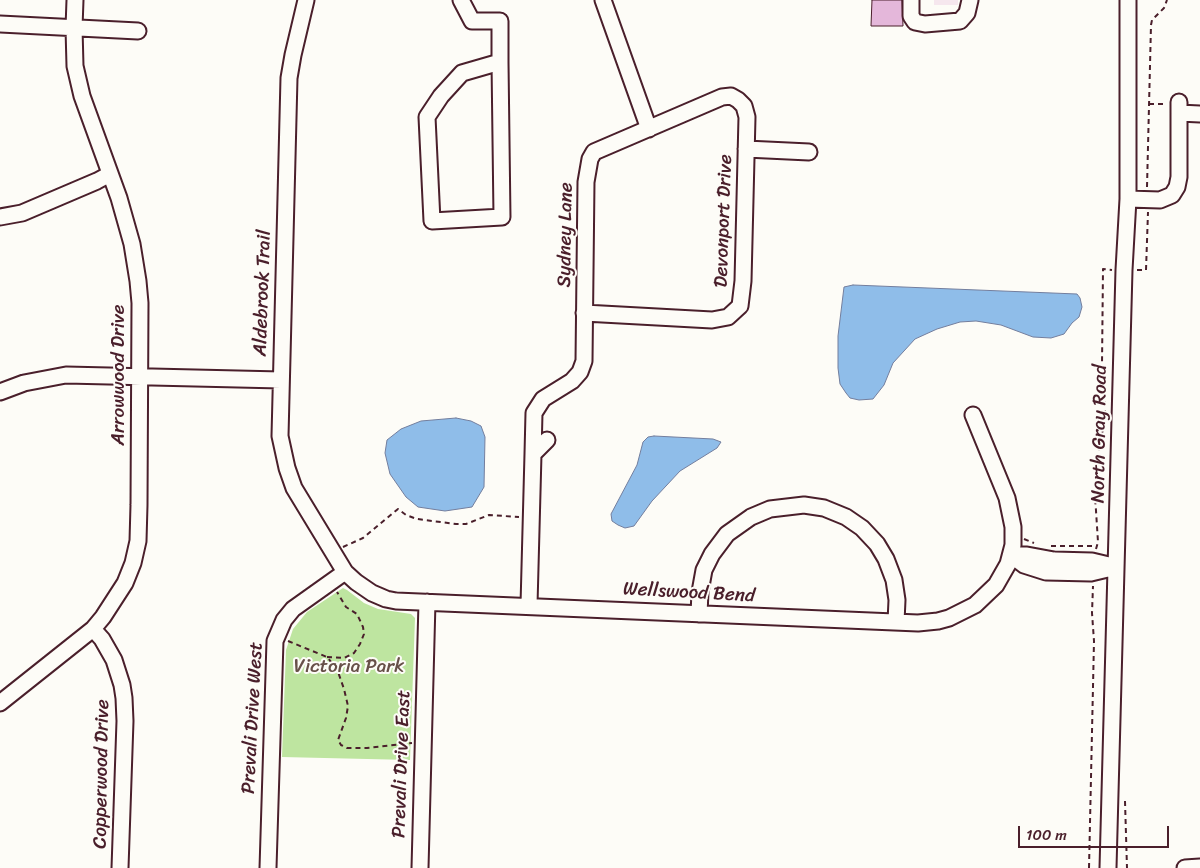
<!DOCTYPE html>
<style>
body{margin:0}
#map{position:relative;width:1200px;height:868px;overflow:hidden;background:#fdfcf7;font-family:Sriracha,sans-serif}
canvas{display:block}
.scale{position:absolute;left:1018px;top:826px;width:151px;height:22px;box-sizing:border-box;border:2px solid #4a1f2b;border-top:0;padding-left:6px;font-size:15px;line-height:18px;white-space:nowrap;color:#4a1f2b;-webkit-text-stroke:4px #fdfcf7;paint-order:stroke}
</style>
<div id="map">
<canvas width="1200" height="868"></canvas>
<div class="scale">100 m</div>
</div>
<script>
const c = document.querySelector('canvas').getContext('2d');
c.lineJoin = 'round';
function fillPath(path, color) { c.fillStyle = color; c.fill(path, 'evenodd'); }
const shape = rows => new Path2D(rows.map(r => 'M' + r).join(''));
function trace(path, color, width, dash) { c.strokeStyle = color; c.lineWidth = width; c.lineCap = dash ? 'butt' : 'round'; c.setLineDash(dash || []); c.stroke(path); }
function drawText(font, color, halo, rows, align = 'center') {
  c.font = font + ' Sriracha,sans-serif'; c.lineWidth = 4; c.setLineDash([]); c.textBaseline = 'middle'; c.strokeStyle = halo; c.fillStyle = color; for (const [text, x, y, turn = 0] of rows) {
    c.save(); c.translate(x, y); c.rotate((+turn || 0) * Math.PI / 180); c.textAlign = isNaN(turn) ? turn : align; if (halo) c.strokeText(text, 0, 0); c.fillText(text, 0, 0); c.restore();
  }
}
const built = shape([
 [934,0,958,0,958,5,934,5]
]);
const green = shape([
 [343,588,347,590,364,603,378,609,411,614,415,618,410,760,282,757,286,650,293,629,307,612]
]);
const water = shape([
 [853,285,1077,294,1080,298,1082,307,1079,317,1072,323,1064,334,1051,338,1033,337,1001,325,976,321,960,322,937,329,915,339,893,363,884,385,873,399,859,400,850,398,846,393,840,384,838,368,838,336,844,287,853,285],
 [456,418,471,421,481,426,485,437,484,487,472,507,445,511,418,507,406,497,390,474,385,453,387,440,401,429,421,421,456,418],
 [654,436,713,439,721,442,717,448,680,471,652,501,634,526,625,528,618,525,612,521,611,514,637,465,643,442,648,437,654,436]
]);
const building = shape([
 [872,0,902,0,903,26,871,26,872,0]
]);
const path = shape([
 [1149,104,1167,104],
 [1147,187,1151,25,1152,20,1164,8,1167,0],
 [1137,270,1146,270,1148,212],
 [1024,539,1034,543],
 [1051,546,1097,546],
 [343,547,363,538,398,509,406,515,417,519,456,524,466,524,489,515,519,517],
 [1096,549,1098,542,1095,495,1100,445,1105,417,1105,388,1102,365,1103,269,1112,270],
 [288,641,327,657,337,669,344,689,348,706,346,718,338,740,341,745,347,748,367,748,412,743],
 [327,657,344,658,354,653,360,644,364,634,363,627,357,614,346,607,337,592],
 [1125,801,1127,868],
 [1089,868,1094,641,1092,613,1093,586]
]);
const minor = shape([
 [306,0,293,55,289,78,280,436,287,468,294,488,345,572,356,582,372,593,386,599,396,601,918,623,938,621,949,618,975,605,996,585,1008,564,1013,545,1013,527,1007,498,973,415],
 [461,0,472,21,500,21,500,62,502,217,432,221,427,117,441,96,462,73,500,62],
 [603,0,649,129],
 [911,0,911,16,915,22,925,24,960,21,967,13,970,0],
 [0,24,138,31],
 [1179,113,1200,114],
 [746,149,809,152],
 [1128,199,1160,200,1172,195,1177,187,1179,177,1179,102],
 [0,217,22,213,97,181,110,174],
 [0,392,24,383,66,375,281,380],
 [533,454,534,413,543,399,572,381,580,372,584,361,586,182,590,159,594,152,722,97,731,96,738,100,744,106,747,117,743,281,740,306,728,317,712,320,584,313],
 [1011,555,1024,565,1046,572,1091,573,1116,567],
 [1011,555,1027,555,1054,560,1092,561,1113,566],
 [529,605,533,454,547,440],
 [699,614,700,592,704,570,712,554,727,534,751,517,770,509,804,505,824,508,846,517,862,528,877,544,886,559,894,580,897,600,896,622],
 [93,629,102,639,114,660,122,685,124,698,125,721,120,868],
 [0,703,93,629,103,617,125,583,133,563,138,541,139,505,140,303,138,281,132,244,119,198,82,96,75,66,74,28,75,0],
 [268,868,275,641,284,620,293,609,345,572],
 [420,868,427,602],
 [1108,868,1124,270,1128,199,1128,0],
 [1185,868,1200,867]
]);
const streetNames = [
 ["Devonport Drive",724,221,-88],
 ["Sydney Lane",566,235,-89],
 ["Aldebrook Trail",263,293,-88],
 ["Arrowwood Drive",119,375,-90],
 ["North Gray Road",1100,434,-89],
 ["Wellswood Bend",689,593,3],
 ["Prevali Drive West",253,718,-87],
 ["Prevali Drive East",402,764,-88],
 ["Copperwood Drive",102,774,-89]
];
const parkNames = [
 ["Victoria Park",349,667]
];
fillPath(built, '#f6e7ee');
fillPath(green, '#bee5a0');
fillPath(water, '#8fbde9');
trace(water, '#737e9d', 1);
fillPath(building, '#e4b7da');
trace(building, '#4a1f2b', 1);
trace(minor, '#4a1f2b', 19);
trace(path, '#4a1f2b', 2, [5, 4]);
trace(minor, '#fdfcf7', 15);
drawText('19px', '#4a1f2b', '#fdfcf7', streetNames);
drawText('19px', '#675048', '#fdfcf7', parkNames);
</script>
